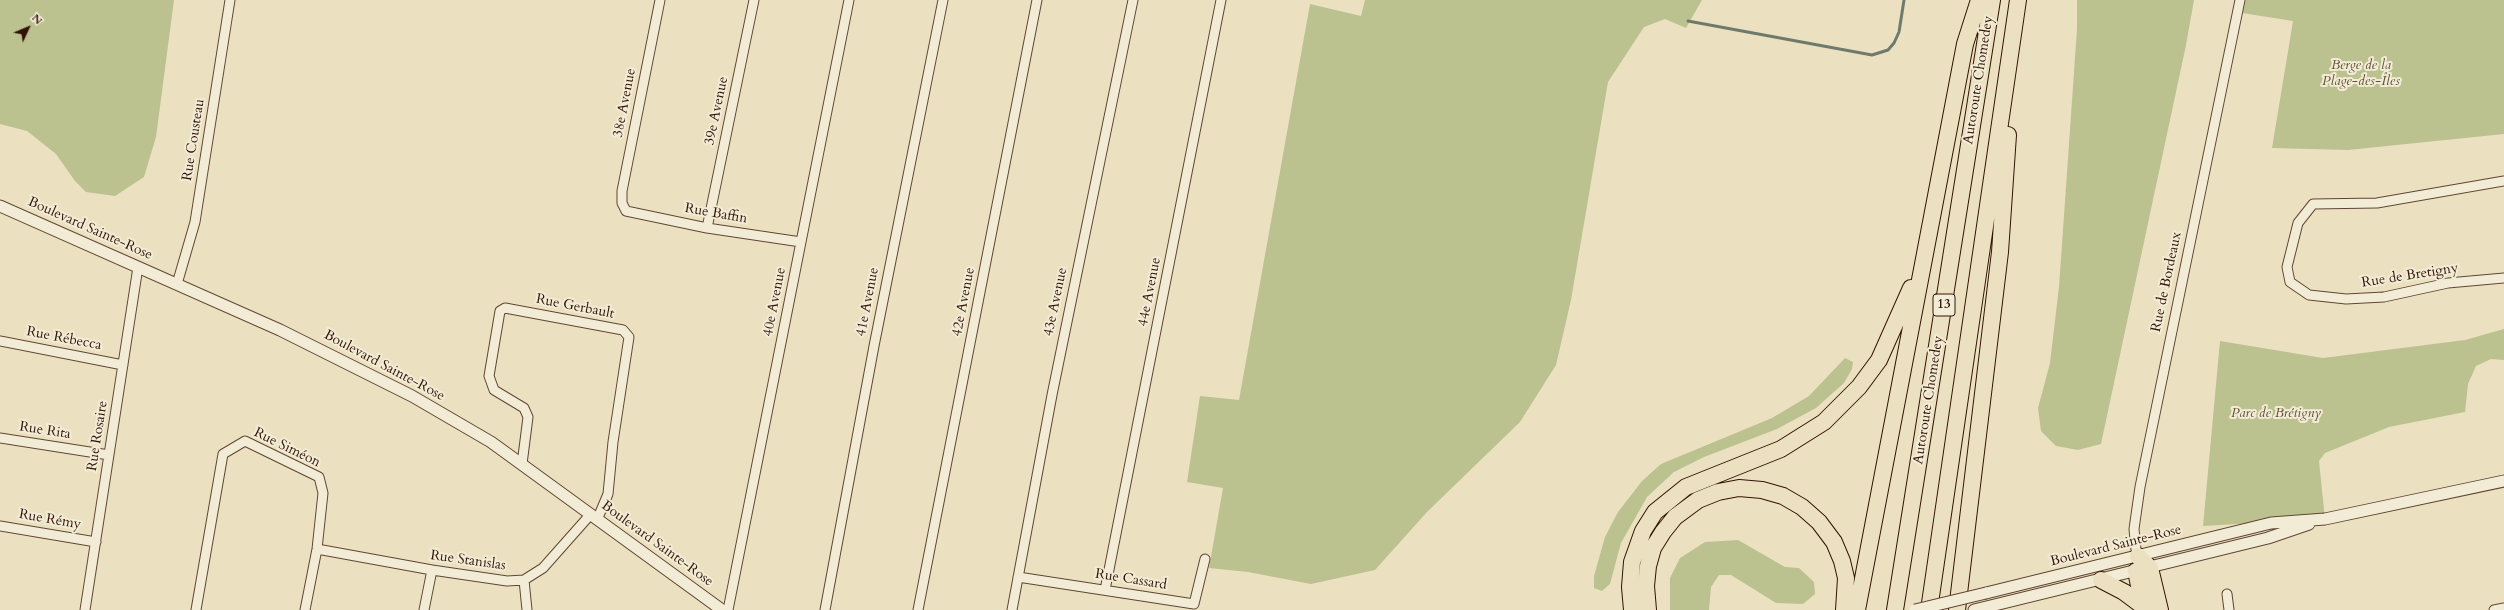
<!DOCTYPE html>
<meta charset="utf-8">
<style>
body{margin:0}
#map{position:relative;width:2504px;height:610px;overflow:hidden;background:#ebe1c1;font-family:Cardo,serif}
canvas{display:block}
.north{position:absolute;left:8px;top:8px;width:40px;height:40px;-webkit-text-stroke:3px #f2ecd7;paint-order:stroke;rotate:46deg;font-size:11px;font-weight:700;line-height:16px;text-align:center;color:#321303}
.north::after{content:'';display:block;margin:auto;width:14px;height:18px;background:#321303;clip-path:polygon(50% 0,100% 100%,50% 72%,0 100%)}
</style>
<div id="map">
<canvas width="2504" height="610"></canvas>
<div class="north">N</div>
</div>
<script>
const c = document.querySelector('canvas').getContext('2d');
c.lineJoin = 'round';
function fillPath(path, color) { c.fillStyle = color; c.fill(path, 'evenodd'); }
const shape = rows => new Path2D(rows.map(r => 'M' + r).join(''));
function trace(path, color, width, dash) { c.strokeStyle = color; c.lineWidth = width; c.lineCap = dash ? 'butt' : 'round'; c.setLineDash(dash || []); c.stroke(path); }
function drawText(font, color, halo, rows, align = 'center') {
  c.font = font + ' Cardo,serif'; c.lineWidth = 4; c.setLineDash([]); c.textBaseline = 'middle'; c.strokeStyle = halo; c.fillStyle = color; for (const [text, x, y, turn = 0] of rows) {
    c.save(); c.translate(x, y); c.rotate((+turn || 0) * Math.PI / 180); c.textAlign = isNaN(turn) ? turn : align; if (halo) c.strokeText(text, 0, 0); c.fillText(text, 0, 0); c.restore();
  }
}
const green = shape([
 [0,0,174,0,156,137,144,177,115,196,86,192,75,181,56,154,27,131,0,124],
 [1365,0,1702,0,1686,28,1665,19,1644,27,1608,82,1571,300,1556,365,1520,422,1427,512,1375,570,1311,584,1248,572,1209,568,1223,488,1187,482,1200,396,1239,400,1310,4,1361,16],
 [2077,0,2194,0,2186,45,2101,444,2078,450,2056,446,2041,431,2038,408,2050,363,2059,287,2077,29],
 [2239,0,2504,0,2504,134,2348,150,2272,148,2293,21,2236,12],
 [2504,329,2504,360,2491,359,2476,366,2468,384,2465,412,2389,427,2325,453,2319,461,2325,519,2203,526,2220,341,2323,358,2465,340],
 [1845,358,1853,362,1852,369,1844,383,1816,408,1777,429,1704,457,1674,472,1647,497,1621,543,1610,584,1602,591,1594,588,1594,576,1605,537,1618,512,1642,481,1661,464,1772,418,1809,396],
 [1738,540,1785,567,1799,568,1814,582,1815,594,1803,604,1776,603,1731,575,1719,575,1711,587,1709,610,1670,610,1670,578,1680,558,1705,542]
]);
const stream = shape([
 [1688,21,1872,55,1888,50,1894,43,1899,32,1904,0]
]);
const minor = shape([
 [660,0,622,191,622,203,626,211,707,228,801,242],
 [2504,181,2377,203,2313,204,2298,223,2287,267,2290,282,2309,295,2346,299,2384,297,2448,283,2504,278],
 [707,228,754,0],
 [177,284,195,222,230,0],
 [0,341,123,365],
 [0,438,109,455],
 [522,464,528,417,524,408,494,390,489,376,500,311,505,308,623,330,629,337,613,442,608,494,597,520],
 [0,526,96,542],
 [317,549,432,570,507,581,524,580,543,568,590,515],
 [2137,560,2134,529,2140,487,2240,0],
 [1018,577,1194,604,1205,559],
 [524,580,527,610],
 [1105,590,1221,0],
 [2227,594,2229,610],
 [85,610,138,267],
 [196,610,223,454,245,441,319,477,323,493,317,549,305,610],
 [424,610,432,570],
 [728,610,849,0],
 [825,610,874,346,943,0],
 [918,610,1037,0],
 [1012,610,1052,395,1133,0],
 [2494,610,2504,608]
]);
const tertiary = shape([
 [0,206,280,330,412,396,491,442,722,610],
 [1986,593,2271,523,2325,519,2504,481],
 [1974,610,2268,538,2309,524]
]);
const motorway = shape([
 [2138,556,2150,568,2160,610],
 [2136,571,2144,610],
 [2101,580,2124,592,2144,607],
 [1632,610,1630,587,1632,562,1643,531,1655,512,1686,487,1781,449,1824,422,1859,387,1879,360,1911,288],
 [1648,610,1646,586,1648,566,1653,548,1663,532,1675,517,1698,500,1718,492,1739,488,1762,490,1783,496,1802,507,1819,522,1834,542,1842,561,1846,578,1844,610],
 [1857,610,1965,44,1979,0],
 [1895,610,1992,0],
 [1929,610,2018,0],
 [1957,610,2000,252,2008,135]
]);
const tertiaryBridge = shape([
 [1915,610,1986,593]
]);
const shields = [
 [1944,305,22]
];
const shieldNames = [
 ["13",1944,305]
];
const parkNames = [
 ["Berge de la",2361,66],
 ["Plage-des-Îles",2361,82],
 ["Parc de Brétigny",2276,414]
];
const streetNames = [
 ["Autoroute Chomedey",1979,80,-81],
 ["38e Avenue",625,103,-79],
 ["39e Avenue",717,111,-78],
 ["Rue Cousteau",194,140,-81],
 ["Rue Baffin",716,214,10],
 ["Boulevard Sainte-Rose",90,229,24],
 ["Rue de Bretigny",2410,276,-9],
 ["Rue de Bordeaux",2167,282,-78],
 ["44e Avenue",1150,292,-79],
 ["40e Avenue",775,302,-79],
 ["41e Avenue",868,302,-79],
 ["42e Avenue",964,302,-79],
 ["43e Avenue",1056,302,-78],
 ["Rue Gerbault",575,307,11],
 ["Rue Rébecca",64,339,11],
 ["Boulevard Sainte-Rose",384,366,28],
 ["Autoroute Chomedey",1929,400,-81],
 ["Rue Rita",45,431,9],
 ["Rue Rosaire",98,436,-81],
 ["Rue Siméon",287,448,26],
 ["Rue Rémy",50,520,10],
 ["Boulevard Sainte-Rose",657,544,36],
 ["Boulevard Sainte-Rose",2116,546,-14],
 ["Rue Stanislas",468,561,8],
 ["Rue Cassard",1131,580,9]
];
fillPath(green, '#bcc190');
trace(stream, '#6f7a6c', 3);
trace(minor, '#604632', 11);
trace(tertiary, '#604632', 13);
trace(motorway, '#321303', 18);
trace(minor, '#f2ecd7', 9);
trace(tertiary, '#f2ecd7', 11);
trace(motorway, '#ebe1c1', 16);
trace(tertiaryBridge, '#604632', 13, []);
trace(tertiaryBridge, '#f2ecd7', 11);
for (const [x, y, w] of shields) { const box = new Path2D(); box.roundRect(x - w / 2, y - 11, w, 22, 3); c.fillStyle = '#f2ecd7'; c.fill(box); trace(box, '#321303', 1); }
drawText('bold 13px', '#321303', null, shieldNames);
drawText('italic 14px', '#625034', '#f2ecd7', parkNames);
drawText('14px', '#321303', '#f2ecd7', streetNames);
</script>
